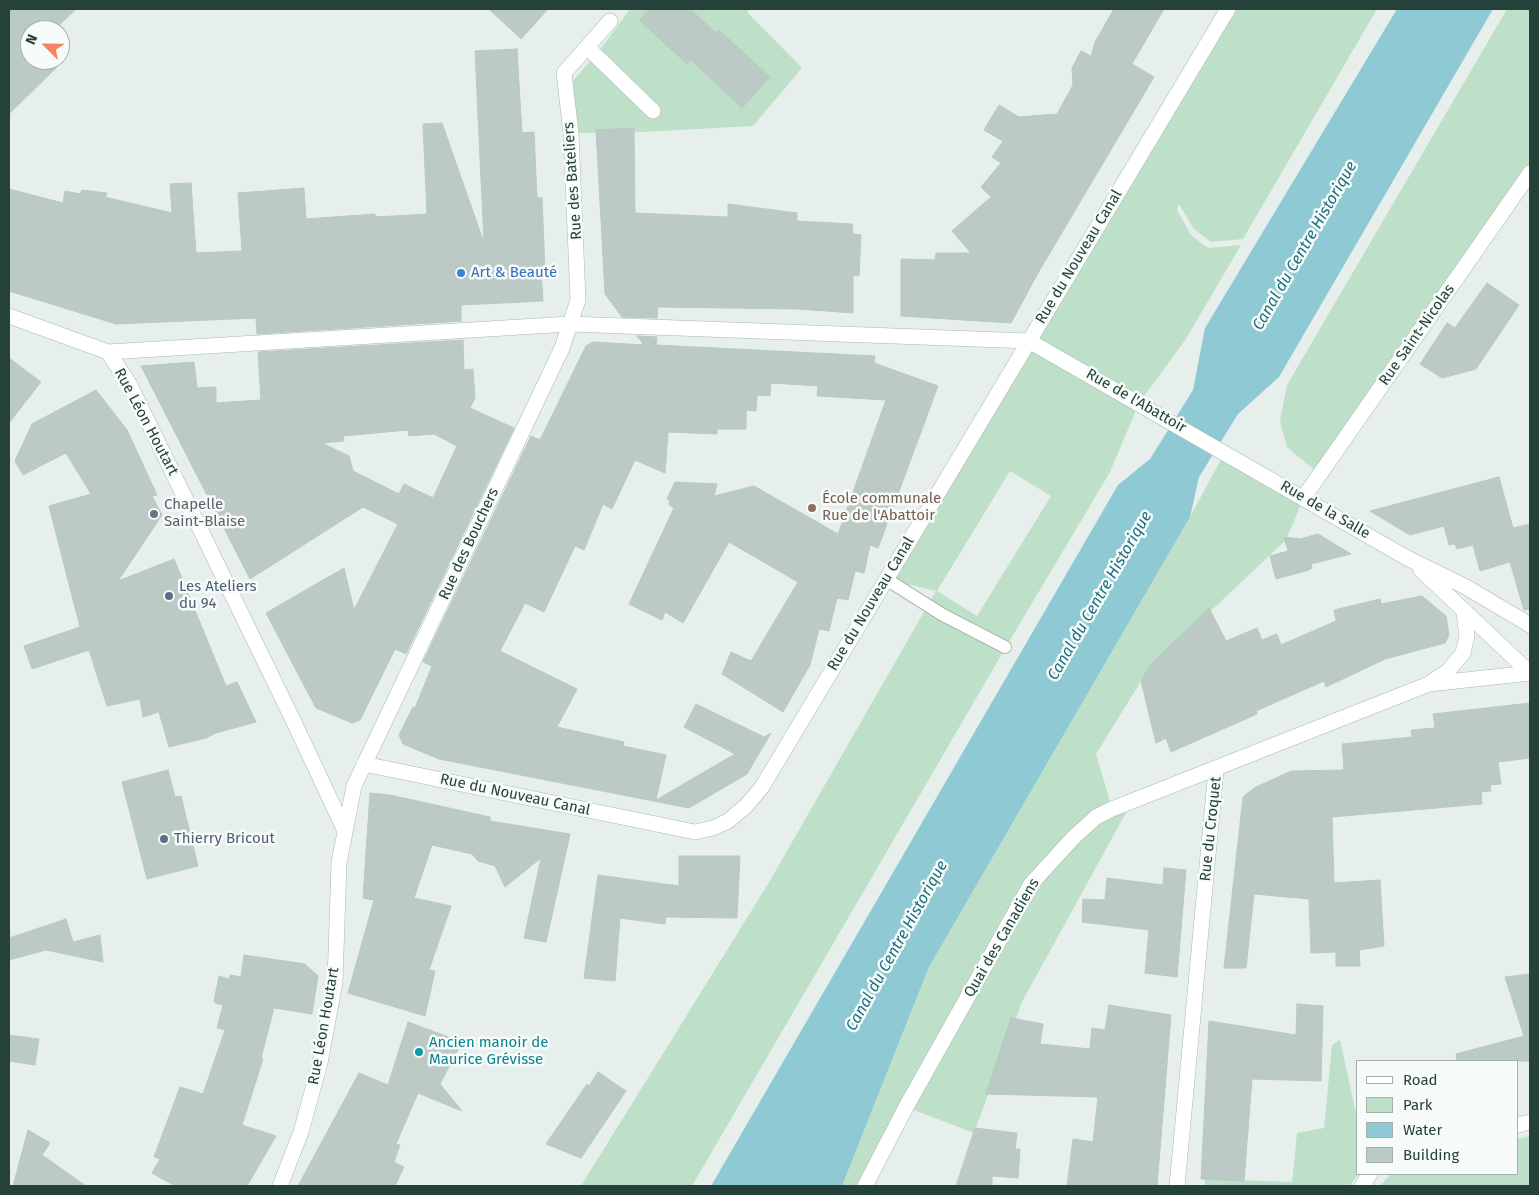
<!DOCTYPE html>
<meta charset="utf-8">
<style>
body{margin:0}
#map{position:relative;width:1539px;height:1195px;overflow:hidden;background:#e6efeb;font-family:"Fira Sans",sans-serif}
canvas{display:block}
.frame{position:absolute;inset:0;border:10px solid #24423a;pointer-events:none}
.legend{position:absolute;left:1356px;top:1060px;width:162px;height:115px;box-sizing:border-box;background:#f7fbf9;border:1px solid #a3b1ad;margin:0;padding:6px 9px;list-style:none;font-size:15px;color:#24423a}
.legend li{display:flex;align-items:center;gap:10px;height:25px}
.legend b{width:25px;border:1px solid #a3b1ad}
.north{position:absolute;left:20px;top:20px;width:50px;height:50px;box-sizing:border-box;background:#f7fbf9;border:1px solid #a3b1ad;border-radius:50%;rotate:293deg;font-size:14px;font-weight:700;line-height:20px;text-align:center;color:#24423a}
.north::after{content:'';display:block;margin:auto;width:18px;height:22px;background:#f4845f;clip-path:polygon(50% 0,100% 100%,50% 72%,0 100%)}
</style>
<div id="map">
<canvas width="1539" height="1195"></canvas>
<div class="frame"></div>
<ul class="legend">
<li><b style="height:6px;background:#fff"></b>Road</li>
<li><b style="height:14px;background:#bfe0c8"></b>Park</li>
<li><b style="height:14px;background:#8ec9d4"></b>Water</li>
<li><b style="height:14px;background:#bbcac4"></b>Building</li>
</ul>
<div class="north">N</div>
</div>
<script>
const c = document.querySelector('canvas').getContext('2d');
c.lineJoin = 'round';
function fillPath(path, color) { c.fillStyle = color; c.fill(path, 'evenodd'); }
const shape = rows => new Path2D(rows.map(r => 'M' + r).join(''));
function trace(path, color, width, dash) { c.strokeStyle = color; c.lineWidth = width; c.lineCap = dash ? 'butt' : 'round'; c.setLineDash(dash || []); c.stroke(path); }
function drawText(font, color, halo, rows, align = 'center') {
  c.font = font + ' "Fira Sans",sans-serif'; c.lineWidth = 5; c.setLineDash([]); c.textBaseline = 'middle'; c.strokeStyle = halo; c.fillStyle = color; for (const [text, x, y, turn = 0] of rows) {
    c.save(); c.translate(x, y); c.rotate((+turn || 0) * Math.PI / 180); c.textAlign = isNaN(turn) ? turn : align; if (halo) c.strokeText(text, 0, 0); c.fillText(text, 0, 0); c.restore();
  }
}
const green = shape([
 [630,9,751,9,747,12,802,68,753,126,641,132,571,133,572,82,599,51],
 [1228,9,1377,9,1243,239,1211,242,1194,229,1179,204,1177,210,1191,235,1208,248,1241,245,1186,339,1139,403,1110,472,1003,652,692,1186,581,1186,768,884,936,591,886,579],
 [1010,471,1051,496,977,616,937,591],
 [1507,9,1530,9,1530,173,1319,474,1287,447,1280,421,1287,385],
 [1225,452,1304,497,1286,540,1148,670,1096,754,1112,808,1133,800,1022,1002,974,1133,906,1107,865,1186,842,1186,929,967,1190,517],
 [1340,1040,1358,1122,1358,1174,1350,1186,1205,1186,1205,1179,1292,1182,1297,1133,1324,1128,1332,1045],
 [1530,1136,1530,1186,1380,1186,1391,1174,1518,1174,1518,1139]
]);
const water = shape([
 [1397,9,1493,9,1279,377,1238,414,1199,477,1190,517,929,967,842,1186,711,1186,1118,485,1150,459,1193,390,1205,328]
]);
const building = shape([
 [9,9,76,9,57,27,68,36,60,44,60,30,30,30,30,60,50,60,57,67,9,114,9,9],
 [489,9,548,9,521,39,489,9],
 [651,9,690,9,716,33,719,30,770,77,742,108,691,60,687,64,639,20,651,9],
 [1114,9,1164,9,1132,64,1154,77,1038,273,1011,323,901,316,901,259,935,260,936,253,971,253,952,231,991,197,981,187,1001,163,992,157,1003,141,984,130,999,105,1019,117,1057,114,1073,85,1072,68,1081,51,1091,56,1095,42,1114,9],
 [517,49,522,133,534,132,537,198,542,198,545,272,541,272,543,301,461,305,461,321,257,334,256,318,116,324,9,291,9,189,63,203,65,191,80,194,82,190,107,193,105,197,172,213,170,184,191,183,196,253,242,251,238,193,304,188,306,219,375,214,375,217,427,214,423,124,442,123,484,243,475,51,517,49],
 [634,128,635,213,728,217,728,204,797,213,797,221,852,224,853,234,861,235,859,276,853,275,853,313,799,309,658,307,657,318,622,317,605,294,596,130,634,128],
 [1487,283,1519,305,1476,369,1442,378,1420,364,1447,323,1455,328,1487,283],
 [637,336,657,337,656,345,875,356,874,363,938,386,878,548,870,545,864,573,855,571,848,600,837,598,829,631,819,629,810,665,783,712,722,674,731,652,751,661,798,582,729,542,683,623,665,612,662,620,629,604,674,508,669,505,670,501,667,499,675,482,717,484,714,496,754,486,838,534,886,400,817,396,818,386,771,383,770,396,757,395,756,411,746,410,746,429,717,429,717,434,668,432,665,473,635,460,612,509,603,504,584,550,575,546,544,612,525,603,500,651,577,689,557,727,624,742,623,746,666,755,656,800,735,754,684,727,696,704,764,737,771,733,747,774,689,808,439,759,403,744,399,735,413,707,415,708,432,666,423,662,531,436,540,440,586,346,593,342,644,345,637,336],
 [463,340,464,370,473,369,475,398,470,408,514,428,406,654,395,649,360,720,352,723,316,708,266,613,344,568,354,610,398,524,363,507,250,579,141,366,194,362,197,388,216,387,216,403,261,400,258,352,463,340],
 [408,430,409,436,434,434,457,446,433,498,404,484,399,494,353,471,349,456,322,443,344,441,343,436,408,430],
 [9,358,41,382,9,423,9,358],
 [96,390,127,430,157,495,152,496,162,515,118,581,174,559,226,686,237,682,256,722,216,733,206,738,169,747,159,712,143,717,140,699,107,706,89,650,32,669,24,646,80,627,49,506,91,494,66,453,23,475,15,461,32,424,96,390],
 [1499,477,1513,528,1530,524,1530,609,1524,610,1510,562,1480,571,1473,545,1457,549,1455,544,1449,545,1444,526,1410,535,1370,511,1499,477],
 [1318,534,1351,554,1311,564,1312,568,1309,570,1276,579,1270,556,1288,551,1284,537,1300,539,1318,534],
 [1422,596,1446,616,1449,635,1445,643,1385,659,1326,687,1324,681,1256,711,1257,714,1171,752,1166,738,1156,743,1141,681,1150,665,1209,608,1226,641,1257,628,1262,640,1277,634,1281,645,1336,621,1334,610,1380,599,1381,604,1422,596],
 [1530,703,1530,758,1498,762,1501,784,1490,785,1491,791,1481,792,1482,804,1332,817,1334,883,1380,880,1384,946,1359,950,1360,966,1336,966,1336,952,1311,953,1309,899,1254,894,1246,968,1224,968,1243,797,1254,788,1291,771,1344,770,1342,744,1412,737,1411,730,1435,728,1433,714,1530,703],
 [168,770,175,797,181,796,198,866,147,879,122,782,168,770],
 [370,793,390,795,490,817,490,821,570,834,546,942,524,938,541,858,505,887,495,866,478,861,472,854,432,845,414,898,451,906,429,970,435,971,425,1016,348,993,374,900,363,898,370,793],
 [679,856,740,856,737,918,666,917,665,924,620,918,615,981,584,978,598,875,679,886,679,856],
 [1164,868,1186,870,1177,977,1145,973,1149,930,1082,922,1083,899,1105,900,1107,878,1163,885,1164,868],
 [66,919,73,942,100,935,103,962,46,950,9,960,9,938,66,919],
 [244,955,305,964,318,976,312,1014,274,1008,261,1058,263,1059,242,1125,276,1136,247,1186,175,1186,152,1173,160,1159,154,1157,180,1087,203,1094,225,1030,217,1028,223,1005,215,1003,214,1001,219,976,229,979,230,975,241,977,244,955],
 [1530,974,1530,1061,1457,1061,1456,1054,1524,1036,1505,977,1530,974],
 [1297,1004,1323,1006,1321,1081,1252,1079,1244,1181,1201,1179,1209,1021,1296,1035,1297,1004],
 [1109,1005,1171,1015,1157,1186,1067,1186,1073,1139,1093,1142,1098,1097,986,1094,1011,1018,1043,1024,1040,1044,1090,1049,1092,1028,1105,1030,1109,1005],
 [408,1022,462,1042,440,1084,462,1111,418,1093,396,1144,400,1145,394,1162,404,1167,395,1186,298,1186,359,1073,388,1085,408,1022],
 [9,1035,39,1039,35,1065,9,1061,9,1035],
 [598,1072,626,1091,581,1158,546,1144,587,1084,589,1086,598,1072],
 [975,1128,1017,1133,1015,1149,1020,1149,1018,1178,992,1176,992,1186,956,1186,975,1128],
 [28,1130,50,1143,42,1155,86,1186,13,1186,28,1130]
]);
const service = shape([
 [886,579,943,615,1005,647]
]);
const minor = shape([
 [587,47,653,111],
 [9,316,108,352,130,385,293,720,345,831],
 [108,352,570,324,1029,341,1407,558,1466,587,1530,625],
 [1304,497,1530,173],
 [1421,570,1530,673],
 [1430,683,1448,671,1463,653,1467,636,1464,612],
 [364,764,695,832,713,828,728,821,746,806,762,787,1228,9],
 [1518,1125,1530,1122],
 [280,1186,301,1132,320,1063,335,982,339,863,354,786,562,348,578,300,571,133,564,73,610,21],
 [865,1186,906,1107,1031,884,1073,838,1096,817,1112,809,1429,684,1530,673],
 [1177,1186,1216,770],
 [1362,1186,1370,1174]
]);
const markers = [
 [461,273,5,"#3f7fe0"],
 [812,508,5,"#8d6e63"],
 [154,514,5,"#6b7280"],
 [169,596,5,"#5c6f8a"],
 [164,839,5,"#5c6f8a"],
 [419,1052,5,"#0f9aa8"]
];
const streetNames = [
 ["Rue des Bateliers",573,181,-94],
 ["Rue du Nouveau Canal",1079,257,-59],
 ["Rue Saint-Nicolas",1417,335,-55],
 ["Rue de l'Abattoir",1136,401,30],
 ["Rue Léon Houtart",146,422,62],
 ["Rue de la Salle",1325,510,30],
 ["Rue des Bouchers",469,544,-65],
 ["Rue du Nouveau Canal",871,604,-59],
 ["Rue du Nouveau Canal",515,795,12],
 ["Rue du Croquet",1211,829,-84],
 ["Quai des Canadiens",1002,938,-60],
 ["Rue Léon Houtart",324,1026,-80]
];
const shopNames = [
 ["Art & Beauté",471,273]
];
const educationNames = [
 ["École communale",822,499],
 ["Rue de l'Abattoir",822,516]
];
const worshipNames = [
 ["Chapelle",164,505],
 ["Saint-Blaise",164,522]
];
const serviceNames = [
 ["Les Ateliers",179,587],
 ["du 94",179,604],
 ["Thierry Bricout",174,839]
];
const cultureNames = [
 ["Ancien manoir de",429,1043],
 ["Maurice Grévisse",429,1060]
];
const waterNames = [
 ["Canal du Centre Historique",1305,246,-60],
 ["Canal du Centre Historique",1100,596,-60],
 ["Canal du Centre Historique",897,946,-61]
];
fillPath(green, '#bfe0c8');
fillPath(water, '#8ec9d4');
fillPath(building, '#bbcac4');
trace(building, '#b8c9c2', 1);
trace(service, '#a8b8b2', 14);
trace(minor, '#a8b8b2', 16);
trace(service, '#fff', 12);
trace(minor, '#fff', 15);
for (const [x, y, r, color] of markers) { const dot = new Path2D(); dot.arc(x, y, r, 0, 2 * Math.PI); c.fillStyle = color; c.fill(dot); trace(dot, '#f7fbf9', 2); }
drawText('15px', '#24423a', '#f7fbf9', streetNames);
drawText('15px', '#366cbe', '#f7fbf9', shopNames, 'left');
drawText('15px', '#785e54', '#f7fbf9', educationNames, 'left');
drawText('15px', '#5b616d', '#f7fbf9', worshipNames, 'left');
drawText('15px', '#4e5e75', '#f7fbf9', serviceNames, 'left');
drawText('15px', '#0d838f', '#f7fbf9', cultureNames, 'left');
drawText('italic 16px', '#1c6f80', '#f7fbf9', waterNames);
</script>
